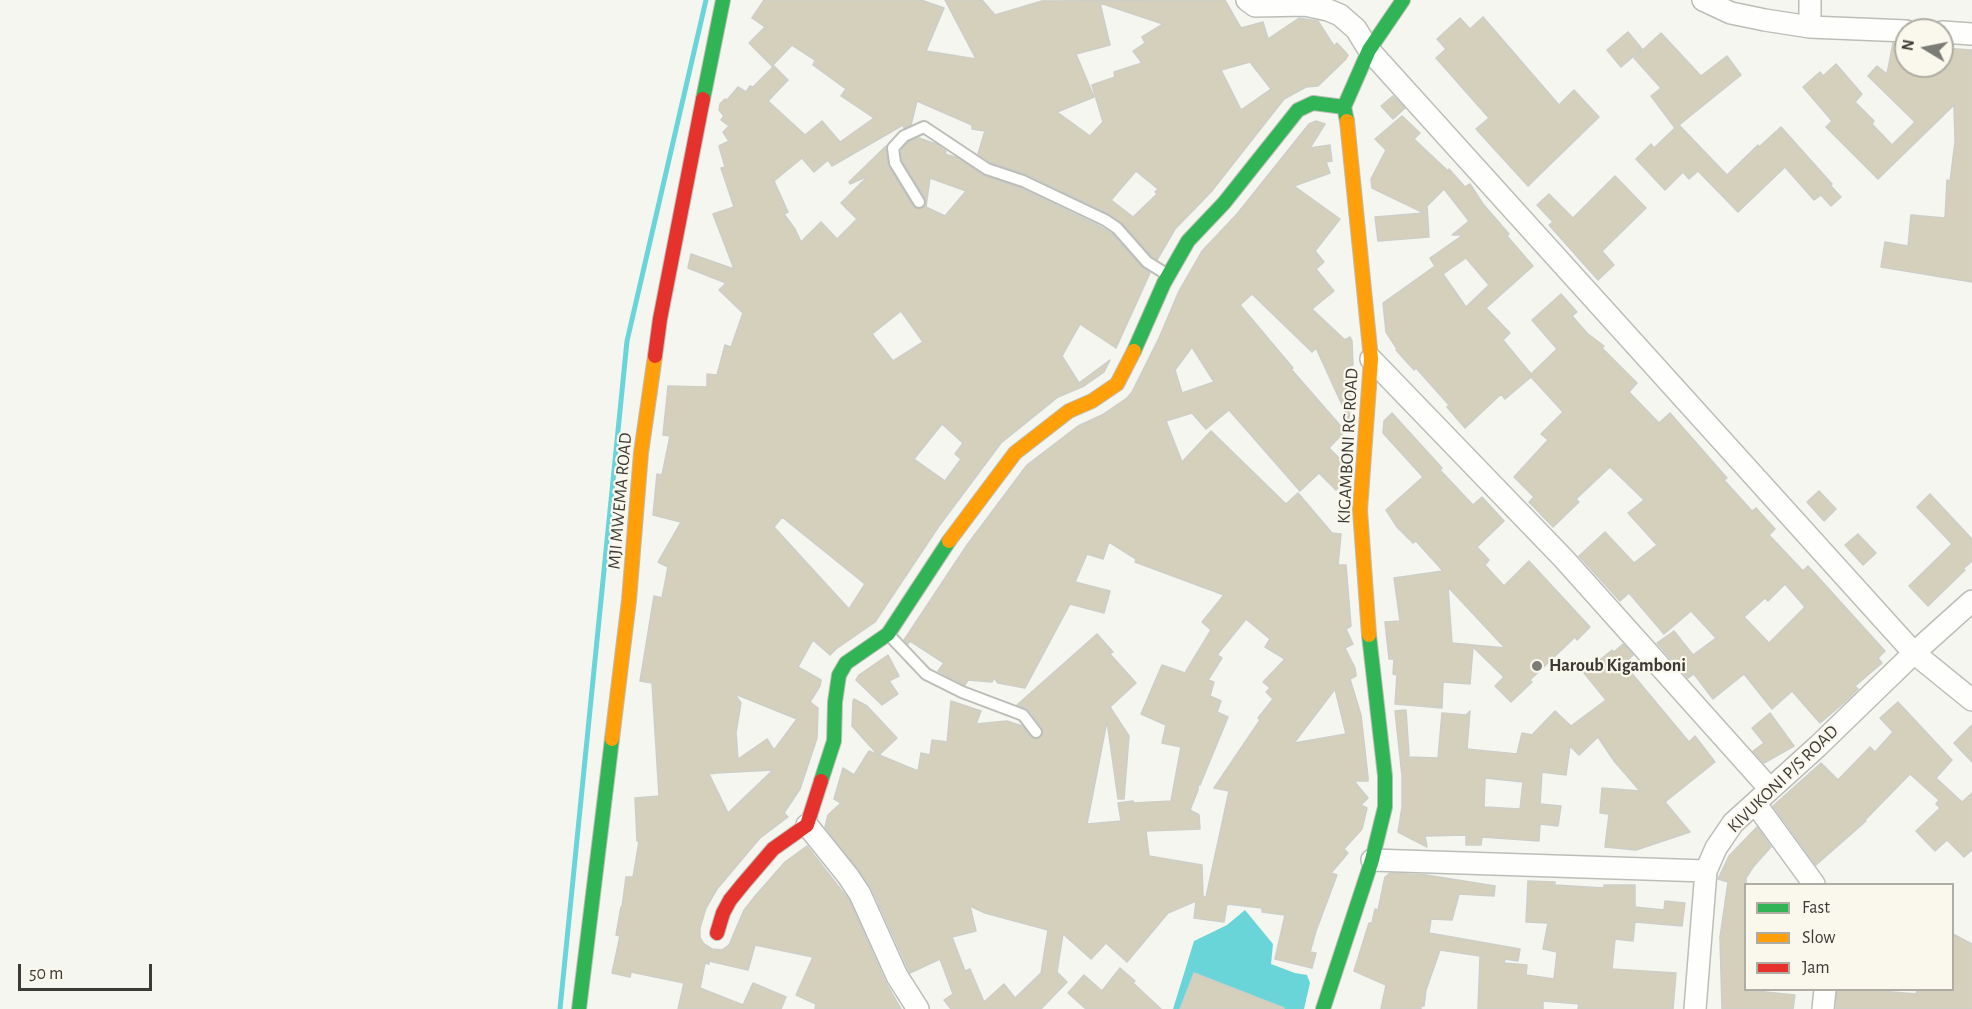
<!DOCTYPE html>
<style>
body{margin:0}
#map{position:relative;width:1972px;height:1009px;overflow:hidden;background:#f6f6f0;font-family:"Alegreya Sans",sans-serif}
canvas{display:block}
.legend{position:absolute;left:1744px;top:883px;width:210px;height:108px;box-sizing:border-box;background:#faf8ec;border:2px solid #aeaca3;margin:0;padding:8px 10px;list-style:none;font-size:18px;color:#3b3a36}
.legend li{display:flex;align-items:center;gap:12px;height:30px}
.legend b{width:30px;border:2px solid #aeaca3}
.north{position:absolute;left:1894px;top:18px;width:60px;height:60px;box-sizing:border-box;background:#faf8ec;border:2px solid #aeaca3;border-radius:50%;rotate:280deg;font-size:16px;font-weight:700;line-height:24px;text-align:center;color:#3b3a36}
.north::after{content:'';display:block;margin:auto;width:21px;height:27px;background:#7c7c77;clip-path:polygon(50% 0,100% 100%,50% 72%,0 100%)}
.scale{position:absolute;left:18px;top:964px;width:134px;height:27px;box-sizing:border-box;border:3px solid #3b3a36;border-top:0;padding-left:8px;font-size:18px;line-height:21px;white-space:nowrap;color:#3b3a36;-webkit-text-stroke:4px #faf8ec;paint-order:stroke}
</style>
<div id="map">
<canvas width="1972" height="1009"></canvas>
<ul class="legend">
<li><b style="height:8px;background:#30b455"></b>Fast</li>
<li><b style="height:8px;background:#ff9f0a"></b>Slow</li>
<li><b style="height:8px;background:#e5322d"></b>Jam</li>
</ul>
<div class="north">N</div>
<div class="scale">50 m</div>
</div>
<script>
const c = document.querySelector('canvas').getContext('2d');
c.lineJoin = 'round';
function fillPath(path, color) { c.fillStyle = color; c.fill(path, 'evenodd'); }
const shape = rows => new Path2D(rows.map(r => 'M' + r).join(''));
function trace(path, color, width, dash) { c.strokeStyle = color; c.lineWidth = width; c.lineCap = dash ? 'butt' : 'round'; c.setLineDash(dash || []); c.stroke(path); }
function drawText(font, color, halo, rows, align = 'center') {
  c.font = font + ' "Alegreya Sans",sans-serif'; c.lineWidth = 4.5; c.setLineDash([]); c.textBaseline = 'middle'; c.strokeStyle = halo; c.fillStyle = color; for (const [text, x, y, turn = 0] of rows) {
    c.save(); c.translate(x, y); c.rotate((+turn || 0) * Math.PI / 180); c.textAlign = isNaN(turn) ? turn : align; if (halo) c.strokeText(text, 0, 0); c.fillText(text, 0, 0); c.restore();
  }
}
const water = shape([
 [1245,910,1273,944,1271,964,1295,973,1307,975,1310,983,1304,1009,1173,1009,1194,941,1227,925]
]);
const stream = shape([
 [560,1009,627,341,706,0]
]);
const building = shape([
 [764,0,921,0,944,8,926,51,976,59,945,0,982,0,995,15,1042,1,1225,0,1241,28,1263,22,1268,39,1299,18,1318,21,1334,46,1337,43,1348,55,1346,59,1318,86,1306,87,1284,99,1211,192,1175,229,1157,260,1152,256,1122,223,1109,214,1026,174,990,162,978,154,985,131,972,129,972,125,917,101,911,125,904,128,903,125,832,166,828,160,814,172,802,158,774,181,788,212,784,214,795,229,801,242,821,222,837,239,857,219,841,203,868,176,850,184,849,182,886,146,888,166,913,206,919,209,925,206,926,199,902,160,901,150,908,142,919,138,936,144,946,151,945,154,958,158,983,175,1020,188,1101,227,1112,234,1142,267,1150,273,1116,348,1080,324,1062,356,1079,383,1110,360,1104,372,1084,386,1058,397,1001,443,939,526,875,622,836,649,830,655,813,640,798,667,821,680,820,686,810,702,818,708,817,738,800,789,784,813,788,817,760,838,717,889,706,908,700,928,700,938,704,944,712,949,722,950,729,945,744,910,756,895,785,862,807,846,849,900,885,981,901,1009,815,1009,816,1004,796,995,813,957,755,945,748,970,709,961,709,964,705,963,700,988,743,1005,753,983,786,997,781,1009,678,1009,684,983,631,972,630,977,612,973,620,936,616,935,621,907,622,907,626,877,633,877,639,841,637,841,635,798,659,796,652,683,640,681,654,596,662,598,668,567,658,562,681,522,653,515,657,474,662,475,670,436,663,435,668,386,707,387,707,374,717,375,725,345,731,347,743,313,719,290,726,283,688,268,691,254,734,269,713,214,734,207,721,168,725,167,719,146,729,141,723,132,729,126,721,120,724,116,719,110,720,104,725,99,727,100,738,87,746,92,750,86,753,87,774,66,788,80,768,101,805,135,822,121,840,142,874,118,841,96,846,89,813,65,815,60,792,45,772,66,749,43,765,27,752,18,764,0],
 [1100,3,1163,24,1142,37,1145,43,1133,51,1142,63,1114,72,1115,77,1092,85,1103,122,1090,136,1057,112,1094,97,1076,54,1110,45,1100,3],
 [1250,62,1271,89,1241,110,1221,70,1250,62],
 [1136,171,1158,189,1155,192,1157,194,1133,217,1111,200,1136,171],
 [930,178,966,191,945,216,926,207,930,178],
 [901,311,923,342,893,361,872,334,901,311],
 [942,424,963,443,955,454,961,459,945,481,914,459,942,424],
 [782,517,865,584,849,609,774,527,782,517],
 [735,694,797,719,774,750,767,739,738,759,736,733,741,703,735,694],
 [773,770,728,813,709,774,716,773,773,770],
 [1483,17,1559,105,1574,90,1599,117,1528,186,1476,129,1489,118,1436,58,1446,49,1437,39,1460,18,1470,29,1483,17],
 [1628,32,1642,49,1621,67,1607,50,1628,32],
 [1661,33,1701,76,1727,56,1741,75,1679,125,1727,175,1758,145,1759,147,1781,127,1832,184,1831,186,1841,197,1831,206,1821,195,1814,200,1785,167,1738,212,1698,171,1689,179,1683,172,1665,190,1636,159,1651,144,1654,148,1675,128,1651,96,1661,88,1634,58,1661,33],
 [1893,43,1906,45,1906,66,1942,66,1942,48,1972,50,1972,282,1881,267,1885,242,1908,246,1911,215,1945,218,1947,180,1950,181,1955,142,1954,105,1878,179,1826,127,1832,121,1803,87,1820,72,1823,76,1836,64,1862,94,1855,102,1874,121,1872,124,1892,145,1915,122,1868,76,1877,66,1887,74,1893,43],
 [1393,96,1405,108,1393,119,1381,106,1393,96],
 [1402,116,1420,133,1414,139,1448,171,1449,169,1465,187,1470,184,1483,204,1509,234,1507,236,1533,266,1486,308,1510,333,1503,340,1531,374,1557,349,1532,320,1561,294,1577,312,1572,316,1588,334,1604,346,1602,348,1637,383,1629,392,1659,423,1670,413,1727,478,1724,480,1752,511,1756,508,1775,529,1769,535,1803,571,1808,566,1885,651,1878,658,1882,663,1855,686,1858,689,1846,701,1820,723,1792,691,1772,709,1744,674,1713,699,1694,674,1688,678,1657,643,1674,631,1693,655,1716,638,1691,611,1664,634,1629,593,1620,601,1579,556,1605,532,1634,563,1657,545,1628,513,1644,500,1610,467,1576,499,1579,502,1553,527,1529,502,1534,497,1514,477,1548,440,1541,434,1563,412,1531,377,1505,399,1501,394,1465,428,1447,407,1449,405,1416,368,1414,370,1396,350,1397,349,1386,332,1383,303,1435,266,1430,258,1463,235,1452,235,1469,221,1444,189,1427,206,1429,237,1378,241,1375,217,1424,213,1372,188,1371,179,1386,150,1375,139,1402,116],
 [1466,258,1489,285,1466,307,1443,274,1466,258],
 [1785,584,1805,607,1769,643,1744,617,1765,598,1768,601,1785,584],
 [1316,121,1325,124,1310,148,1330,145,1332,161,1326,162,1330,173,1294,186,1340,219,1315,251,1324,262,1316,269,1334,291,1312,309,1345,340,1350,337,1352,341,1353,365,1348,367,1351,391,1349,420,1316,348,1312,352,1252,294,1240,305,1293,368,1291,369,1345,431,1329,448,1346,465,1345,481,1336,490,1319,473,1300,491,1229,410,1206,429,1192,413,1166,421,1182,462,1211,431,1286,504,1298,493,1332,533,1341,534,1338,565,1346,565,1351,626,1346,629,1353,644,1345,648,1355,668,1356,676,1350,679,1361,715,1368,777,1368,781,1354,781,1368,798,1361,805,1367,808,1362,829,1344,849,1348,853,1331,873,1337,875,1316,931,1310,952,1316,953,1312,968,1275,959,1285,915,1262,912,1262,908,1227,904,1224,922,1194,918,1196,901,1168,913,1127,962,1106,943,1091,959,1063,934,1057,972,1067,982,1041,1009,951,1009,944,1000,953,994,940,959,910,973,871,887,825,827,828,815,841,803,834,799,843,768,854,775,869,751,878,755,852,726,853,701,854,699,867,706,897,738,879,755,918,771,921,753,930,755,932,740,947,742,951,701,981,711,976,724,1007,721,1022,726,1030,737,1038,739,1043,734,1042,727,1029,710,1017,705,1097,634,1113,652,1110,654,1136,683,1110,707,1129,736,1124,799,1118,799,1107,721,1087,824,1121,821,1118,803,1133,801,1134,803,1171,801,1181,747,1162,743,1166,725,1141,714,1162,665,1185,673,1211,630,1202,622,1224,595,1135,562,1136,559,1109,542,1103,559,1087,554,1075,582,1110,591,1104,613,1070,604,1025,688,998,683,994,678,992,682,968,680,965,685,938,671,944,663,910,641,908,644,904,640,967,545,1027,465,1078,426,1102,415,1127,398,1132,392,1159,338,1179,291,1202,251,1237,214,1309,124,1316,121],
 [1192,347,1214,382,1182,393,1175,370,1192,347],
 [1246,619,1270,639,1265,647,1285,659,1263,682,1270,688,1266,692,1273,699,1258,718,1260,720,1214,788,1229,791,1206,897,1203,897,1202,865,1149,856,1146,831,1200,829,1199,815,1190,810,1198,790,1198,785,1200,785,1228,717,1217,712,1221,701,1210,696,1214,682,1208,680,1222,658,1217,655,1246,619],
 [1335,689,1346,734,1294,743,1335,689],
 [970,906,985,913,1048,930,1041,973,1015,998,1004,984,984,1002,970,969,965,971,952,937,976,931,970,906],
 [1615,176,1646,208,1602,251,1614,265,1598,280,1549,225,1553,222,1537,205,1549,194,1573,218,1615,176],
 [1392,413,1442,468,1440,470,1473,505,1482,497,1504,521,1477,547,1489,560,1485,565,1504,586,1529,561,1590,627,1577,640,1575,637,1530,680,1532,682,1511,702,1495,686,1504,677,1473,647,1470,684,1443,682,1442,708,1395,704,1397,675,1393,674,1394,659,1389,659,1385,622,1400,621,1394,578,1443,571,1416,541,1413,543,1397,527,1386,510,1423,477,1383,433,1384,421,1392,413],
 [1448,587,1505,648,1452,643,1448,587],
 [1819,491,1836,509,1824,521,1807,502,1819,491],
 [1930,494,1972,539,1972,561,1963,569,1965,570,1928,606,1909,586,1952,544,1917,507,1930,494],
 [1858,534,1876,553,1863,565,1845,545,1858,534],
 [1623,644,1633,655,1624,664,1689,742,1695,736,1715,762,1665,802,1690,832,1636,850,1605,847,1609,814,1600,813,1602,788,1640,791,1614,761,1598,737,1579,755,1570,746,1566,775,1542,772,1540,804,1561,806,1558,826,1540,824,1539,841,1482,837,1481,845,1466,845,1466,835,1425,836,1427,847,1398,832,1402,807,1402,776,1395,711,1406,710,1409,755,1407,757,1438,758,1442,713,1466,715,1470,711,1467,749,1517,754,1522,733,1532,735,1555,711,1571,726,1606,700,1584,673,1612,650,1614,652,1623,644],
 [1485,778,1523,782,1520,809,1484,807,1485,778],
 [888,655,899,676,889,681,898,694,882,705,856,680,859,675,888,655],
 [1898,702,1952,760,1936,778,1962,802,1972,793,1972,850,1964,857,1947,840,1935,851,1916,831,1940,808,1936,804,1939,800,1910,774,1865,820,1866,821,1816,865,1773,806,1821,763,1838,780,1870,747,1875,752,1893,732,1880,718,1898,702],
 [1770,713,1794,746,1764,763,1753,751,1764,743,1752,728,1770,713],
 [1972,725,1972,762,1954,743,1972,725],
 [1757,827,1771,847,1753,867,1746,878,1746,990,1795,995,1793,1009,1722,1009,1720,937,1728,882,1718,879,1729,856,1757,827],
 [1390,873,1426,875,1495,886,1494,896,1459,894,1452,920,1431,919,1429,933,1520,949,1518,961,1505,959,1504,963,1527,965,1526,975,1554,979,1557,952,1543,949,1548,923,1526,922,1528,881,1555,882,1555,885,1604,888,1604,885,1635,885,1635,907,1664,910,1665,901,1685,903,1682,926,1635,922,1633,941,1615,939,1612,969,1676,973,1673,1009,1578,1009,1579,1004,1543,1001,1543,1009,1478,1009,1480,956,1440,950,1426,990,1424,1006,1421,1006,1421,1009,1381,1009,1386,985,1354,971,1369,923,1372,923,1375,909,1378,910,1385,877,1390,873],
 [1953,934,1972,944,1972,1009,1836,1009,1837,990,1869,990,1916,994,1917,990,1953,990,1953,934],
 [1120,968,1135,981,1133,983,1161,1009,1086,1009,1068,993,1084,975,1102,991,1120,968],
 [1194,973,1284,1008,1284,1009,1180,1009,1194,973]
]);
const lane = shape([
 [919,202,895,163,893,148,904,136,924,127,987,169,1023,181,1105,220,1117,228,1147,262,1168,275],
 [890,636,926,674,962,692,1023,715,1036,732]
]);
const street = shape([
 [1247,0,1255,6,1305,5,1328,10,1340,15,1356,29,1369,50,1914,653,1972,700],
 [1703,0,1731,13,1765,20,1810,27,1906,31],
 [1810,27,1810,0],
 [1942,32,1972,34],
 [1371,359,1564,559,1770,789],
 [1755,803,1814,884],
 [807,825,848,876,860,894,897,976,918,1009],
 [1372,860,1706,871],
 [1695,1009,1706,871,1716,848,1733,823,1818,746,1914,653,1972,601],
 [1823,1009,1825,990]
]);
const fast = shape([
 [703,99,723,0],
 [1347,121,1344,107,1369,50,1403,0],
 [1134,351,1164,283,1188,241,1224,203,1298,110,1313,103,1344,107],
 [821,781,834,741,835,702,839,675,846,663,888,634,949,541],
 [579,1009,612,739],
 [1323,1009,1372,860,1385,807,1385,776,1369,635]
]);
const slow = shape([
 [1347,121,1371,359,1360,510,1369,635],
 [949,541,1015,453,1069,411,1092,401,1117,384,1134,351],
 [612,739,629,600,641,453,655,356]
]);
const jam = shape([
 [655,356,660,319,703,99],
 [717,933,723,913,730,900,743,884,773,849,807,825,821,781]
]);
const markers = [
 [1537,666,6,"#7c7c77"]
];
const streetNames = [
 ["KIGAMBONI RC ROAD",1348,446,-87],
 ["MJI MWEMA ROAD",620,501,-85],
 ["KIVUKONI P/S ROAD",1783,779,-44]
];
const poiNames = [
 ["Haroub Kigamboni",1549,666]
];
fillPath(water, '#69d5d8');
trace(stream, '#69d5d8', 5);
fillPath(building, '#d4d0bb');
trace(building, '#cecec9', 1.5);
trace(lane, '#bdbdb8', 14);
trace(street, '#bdbdb8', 24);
trace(fast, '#bdbdb8', 16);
trace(slow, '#bdbdb8', 16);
trace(jam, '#bdbdb8', 16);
trace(lane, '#fefefd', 10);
trace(street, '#fefefd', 21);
trace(fast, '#30b455', 14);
trace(slow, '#ff9f0a', 14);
trace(jam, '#e5322d', 14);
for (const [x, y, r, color] of markers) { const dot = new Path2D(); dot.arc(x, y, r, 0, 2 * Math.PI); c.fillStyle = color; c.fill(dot); trace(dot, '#faf8ec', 2); }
drawText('18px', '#3b3a36', '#faf8ec', streetNames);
drawText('bold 18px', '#3b3a36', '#faf8ec', poiNames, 'left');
</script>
